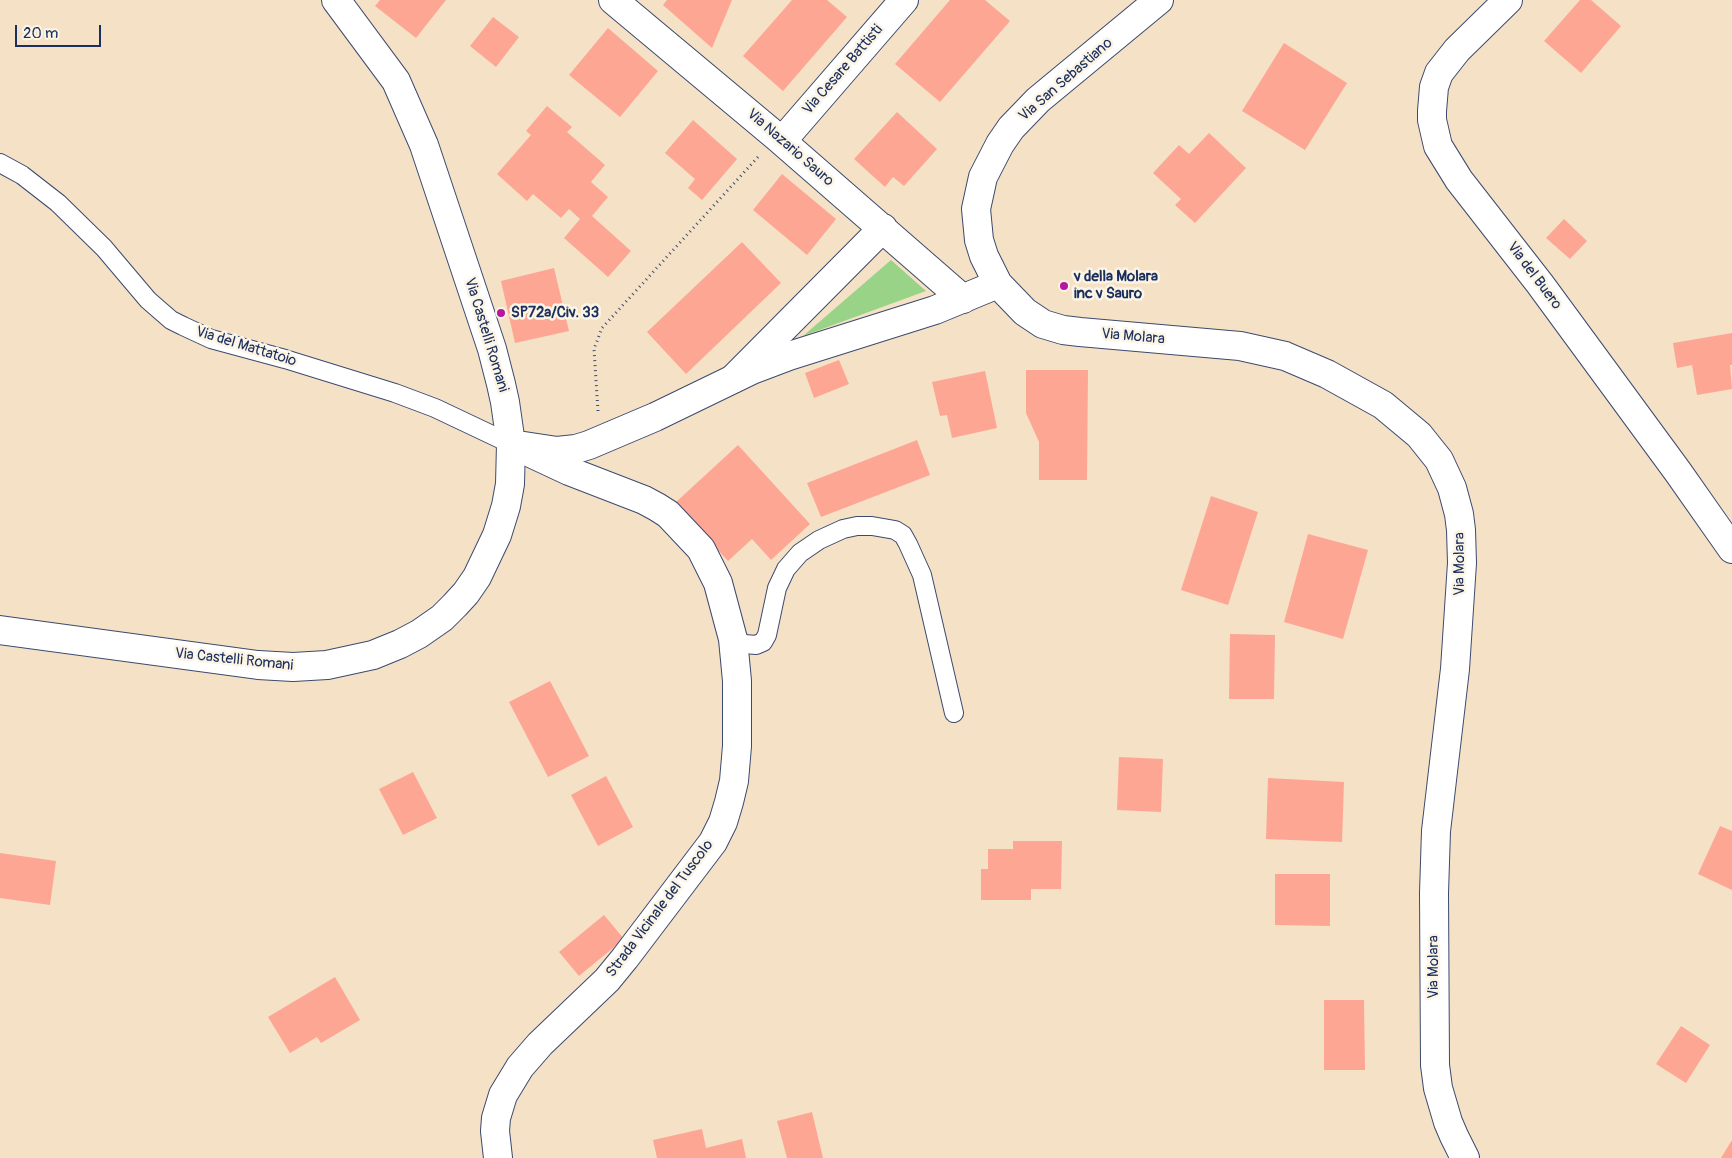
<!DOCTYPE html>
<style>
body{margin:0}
#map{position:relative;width:1732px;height:1158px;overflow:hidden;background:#f5e1c6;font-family:Pangolin,sans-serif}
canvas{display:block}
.scale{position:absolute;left:15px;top:25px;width:86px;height:22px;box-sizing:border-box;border:2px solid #1b2f5e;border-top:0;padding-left:6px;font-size:15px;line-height:18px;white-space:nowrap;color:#1b2f5e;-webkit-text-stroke:4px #fcf5e5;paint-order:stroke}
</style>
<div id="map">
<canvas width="1732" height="1158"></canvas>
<div class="scale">20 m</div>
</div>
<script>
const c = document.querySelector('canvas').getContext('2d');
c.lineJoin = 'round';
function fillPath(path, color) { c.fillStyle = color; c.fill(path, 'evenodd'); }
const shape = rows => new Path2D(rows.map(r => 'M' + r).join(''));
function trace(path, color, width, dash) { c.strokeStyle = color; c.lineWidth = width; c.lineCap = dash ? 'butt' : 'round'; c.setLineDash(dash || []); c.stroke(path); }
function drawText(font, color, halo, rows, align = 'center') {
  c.font = font + ' Pangolin,sans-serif'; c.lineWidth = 5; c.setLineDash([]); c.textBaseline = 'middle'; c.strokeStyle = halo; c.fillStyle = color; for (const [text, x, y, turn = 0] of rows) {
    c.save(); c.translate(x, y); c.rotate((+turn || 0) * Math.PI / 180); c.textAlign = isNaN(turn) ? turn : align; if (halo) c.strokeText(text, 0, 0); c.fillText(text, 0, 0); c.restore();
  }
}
const green = shape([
 [891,260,926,291,803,336]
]);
const building = shape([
 [380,0,446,0,416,38,375,6],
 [667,0,732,0,712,48,663,5],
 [792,0,827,0,847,17,783,91,743,56],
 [950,0,985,0,1010,21,940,102,895,64],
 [1580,0,1591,0,1621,26,1581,73,1544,41],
 [493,17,519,37,496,67,470,46],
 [608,28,658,71,620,117,569,75],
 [1284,43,1347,83,1305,150,1242,111],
 [547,106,572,127,567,132,605,165,591,182,608,197,592,216,631,251,608,277,564,238,580,219,569,209,561,218,533,194,527,201,497,174,531,135,526,131],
 [897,112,937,149,904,186,893,177,885,187,854,159],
 [693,120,737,159,702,200,688,188,695,179,665,153],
 [1209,133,1246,168,1195,223,1175,205,1181,199,1153,173,1179,145,1189,154],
 [782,174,836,219,807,255,753,210],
 [1564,219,1587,241,1570,259,1546,238],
 [742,242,781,283,686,374,647,332],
 [554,268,569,331,515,343,501,281],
 [1732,333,1732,365,1730,365,1732,389,1697,395,1692,365,1677,368,1673,343],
 [839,360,849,384,814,398,805,373],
 [1026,370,1088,370,1087,480,1039,480,1039,442,1026,413],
 [985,371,997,428,952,438,947,415,940,416,932,382],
 [917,440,930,475,821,517,807,483],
 [738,445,810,524,771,560,752,539,728,561,675,503],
 [1211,496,1258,512,1228,605,1181,590],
 [1308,534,1368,550,1343,639,1284,622],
 [1230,634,1275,635,1274,699,1229,699],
 [550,681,589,756,548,777,509,702],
 [1119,757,1163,759,1161,812,1117,810],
 [413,772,437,818,403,835,379,789],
 [606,776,633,827,598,846,571,795],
 [1268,778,1344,782,1342,842,1266,839],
 [1720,826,1732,831,1732,890,1698,874],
 [1013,841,1062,841,1061,889,1031,889,1031,900,981,900,981,869,988,869,988,849,1013,849],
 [0,853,56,861,50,905,0,898],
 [1275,874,1330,874,1330,926,1275,925],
 [604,915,624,939,579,976,559,952],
 [335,977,360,1020,321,1043,317,1037,290,1053,268,1017],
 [1324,1000,1364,1000,1365,1070,1324,1070],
 [1681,1026,1710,1045,1686,1083,1656,1064],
 [812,1112,823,1158,787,1158,777,1121],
 [702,1129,706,1148,742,1139,746,1158,657,1158,653,1140],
 [1732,1140,1732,1158,1721,1158]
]);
const path = shape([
 [598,411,594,349,602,328,758,157]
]);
const lane = shape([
 [0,163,22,175,58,203,104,248,148,300,171,320,183,326,211,339,285,359,395,393,435,408,511,444],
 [733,639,745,644,756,645,763,642,767,635,777,588,786,569,800,553,819,540,843,529,857,526,872,526,895,530,903,535,908,544,922,575,954,713]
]);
const street = shape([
 [613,0,777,137,963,299],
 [1508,0,1457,50,1439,73,1434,87,1432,111,1432,120,1438,146,1459,180,1540,284,1678,472,1732,549],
 [782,141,904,0],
 [733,379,883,228],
 [498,1158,495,1131,496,1118,503,1095,520,1067,540,1044,607,980,625,958,713,842,723,822,729,802,734,781,737,746,737,681,733,639,718,583,701,549,668,514,657,507,644,500,569,471,522,449]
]);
const secondary = shape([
 [1159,0,1038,100,1011,128,1000,144,983,177,976,209,979,240,984,256,998,284,1025,312,1043,324,1063,330,1080,332,1240,346,1285,356,1327,374,1383,405,1419,435,1439,460,1452,488,1459,514,1461,530,1462,563,1455,669,1436,831,1434,893,1435,1065,1438,1088,1448,1122,1454,1136,1465,1158],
 [511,444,557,451,576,449,589,445,655,417,752,370,789,356,935,310,998,284],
 [0,630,258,665,293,667,327,665,373,655,400,644,419,634,442,618,455,605,466,593,477,577,497,535,506,506,510,484,511,444,505,402,501,384,492,349,424,145,396,81,336,0]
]);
const markers = [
 [1064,286,5,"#b5179e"],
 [501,313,5,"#b5179e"]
];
const streetNames = [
 ["Via Cesare Battisti",843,70,-49],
 ["Via San Sebastiano",1066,80,-41],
 ["Via Nazario Sauro",790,148,41],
 ["Via del Buero",1534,276,53],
 ["Via Castelli Romani",486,335,73],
 ["Via Molara",1133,337,5],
 ["Via del Mattatoio",246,347,17],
 ["Via Molara",1460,564,-90],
 ["Via Castelli Romani",234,660,6],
 ["Strada Vicinale del Tuscolo",660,909,-53],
 ["Via Molara",1434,967,-90]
];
const poiNames = [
 ["v della Molara",1074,277],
 ["inc v Sauro",1074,294],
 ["SP72a/Civ. 33",511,313]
];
fillPath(green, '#99d387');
fillPath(building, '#fea694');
trace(lane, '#3c4a6e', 20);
trace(street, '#3c4a6e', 30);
trace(secondary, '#3c4a6e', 30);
trace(path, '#3c4a6e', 3, [1, 4]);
trace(lane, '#fff', 18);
trace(street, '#fff', 28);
trace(secondary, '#fff', 28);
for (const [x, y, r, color] of markers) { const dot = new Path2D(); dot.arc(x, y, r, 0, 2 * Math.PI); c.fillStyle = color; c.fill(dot); trace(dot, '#fcf5e5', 2); }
drawText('15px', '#1b2f5e', '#fcf5e5', streetNames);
drawText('bold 15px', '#1b2f5e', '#fcf5e5', poiNames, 'left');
</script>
